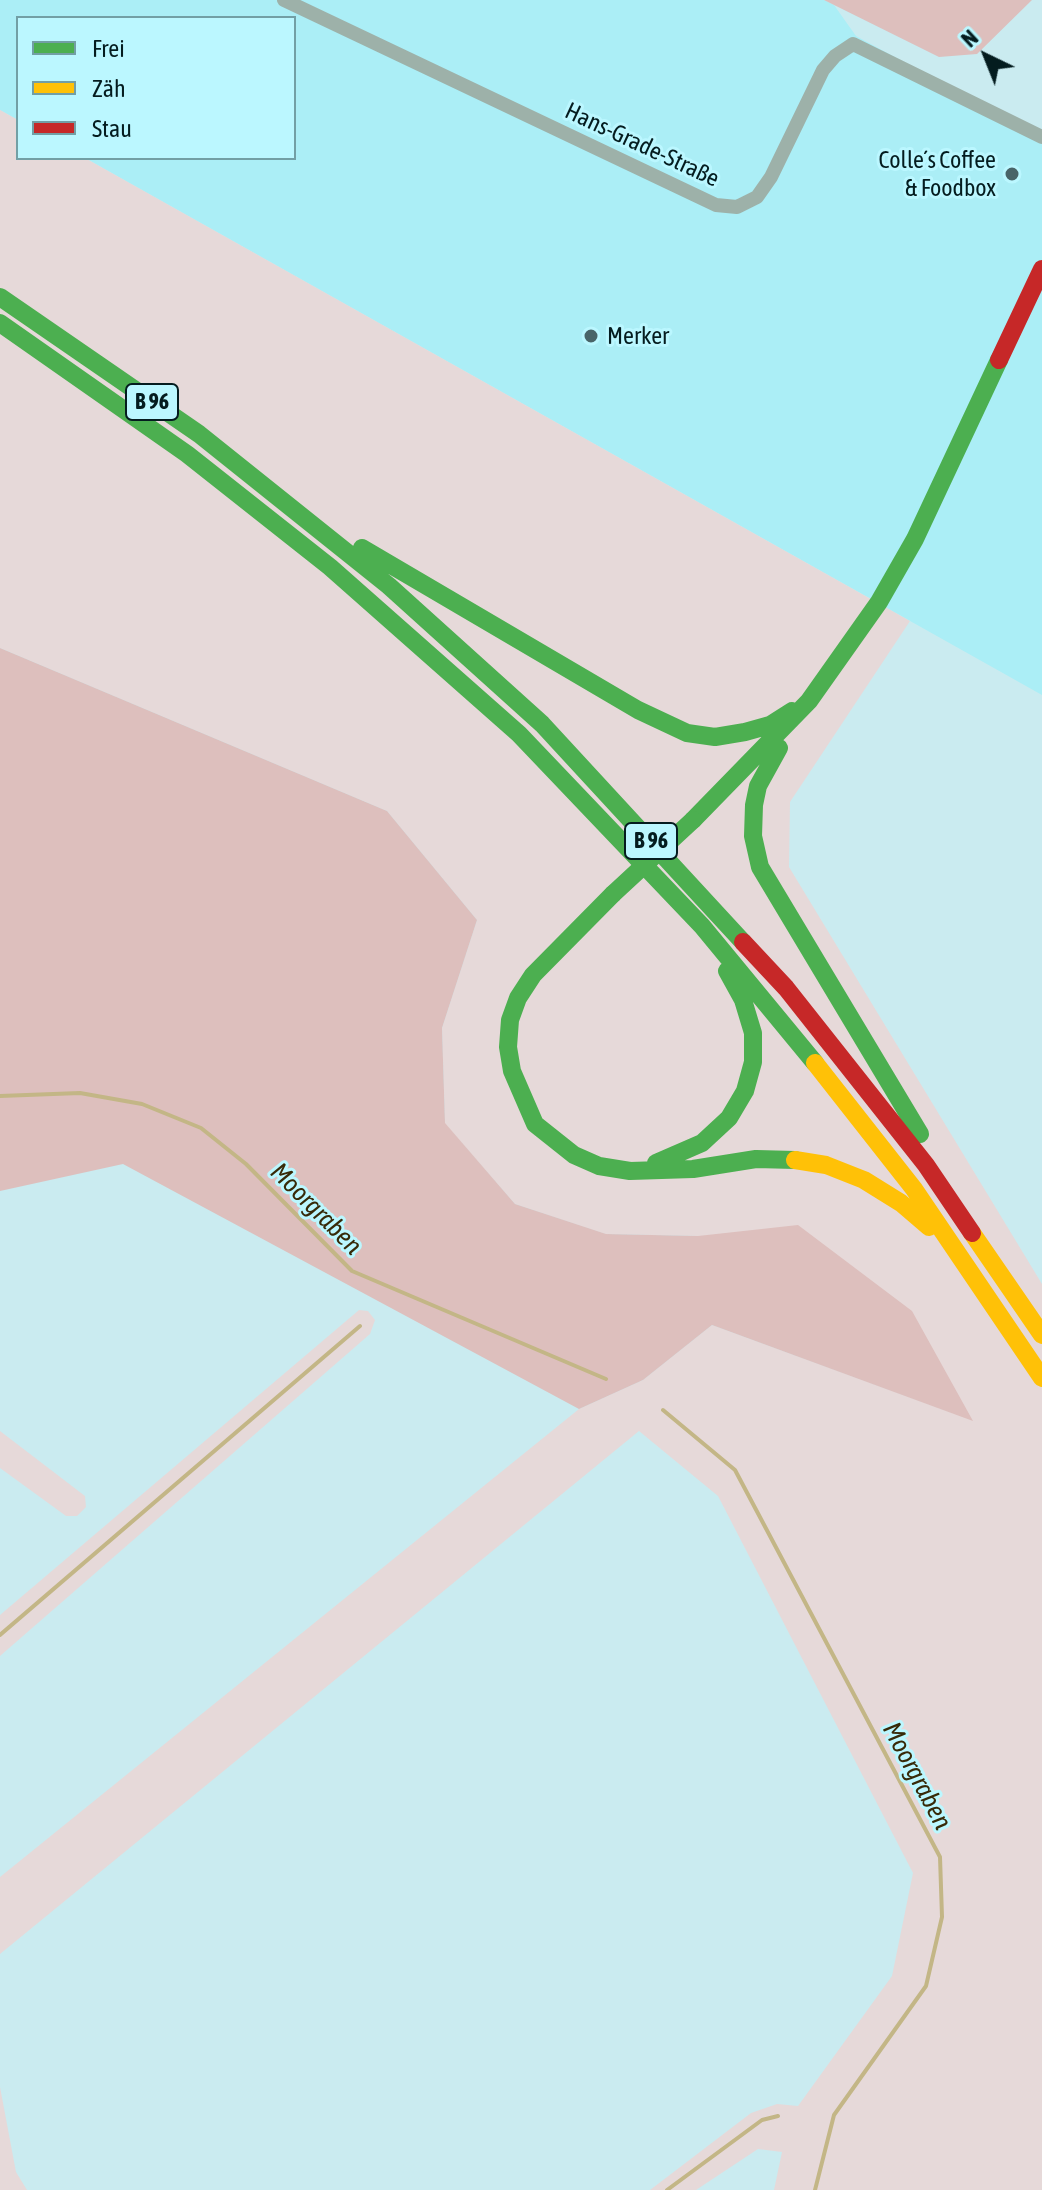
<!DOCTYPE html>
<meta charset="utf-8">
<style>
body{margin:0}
#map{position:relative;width:1042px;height:2190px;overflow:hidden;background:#caebf0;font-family:"Asap Condensed",sans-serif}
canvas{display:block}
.legend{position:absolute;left:16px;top:16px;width:280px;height:144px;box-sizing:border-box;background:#bbf7ff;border:2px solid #729fa5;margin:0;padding:10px 14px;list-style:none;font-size:24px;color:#041c1f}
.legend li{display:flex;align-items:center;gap:16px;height:40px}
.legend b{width:40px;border:2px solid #729fa5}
.north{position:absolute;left:946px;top:16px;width:80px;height:80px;-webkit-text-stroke:6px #bbf7ff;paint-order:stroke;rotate:317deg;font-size:22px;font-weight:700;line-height:32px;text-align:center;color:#041c1f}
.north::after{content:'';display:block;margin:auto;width:28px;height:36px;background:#041c1f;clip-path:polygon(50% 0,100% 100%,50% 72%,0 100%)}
</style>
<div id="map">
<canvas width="1042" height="2190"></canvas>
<ul class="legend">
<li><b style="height:10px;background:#4caf50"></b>Frei</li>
<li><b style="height:10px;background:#ffc107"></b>Zäh</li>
<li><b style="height:10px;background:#c62828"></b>Stau</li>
</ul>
<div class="north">N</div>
</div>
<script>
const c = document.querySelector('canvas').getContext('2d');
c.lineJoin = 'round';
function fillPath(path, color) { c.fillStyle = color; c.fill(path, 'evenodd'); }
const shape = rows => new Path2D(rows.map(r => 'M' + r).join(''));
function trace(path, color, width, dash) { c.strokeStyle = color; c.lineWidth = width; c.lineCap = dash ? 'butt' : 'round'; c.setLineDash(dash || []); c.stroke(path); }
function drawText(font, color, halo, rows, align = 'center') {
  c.font = font + ' "Asap Condensed",sans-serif'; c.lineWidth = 6; c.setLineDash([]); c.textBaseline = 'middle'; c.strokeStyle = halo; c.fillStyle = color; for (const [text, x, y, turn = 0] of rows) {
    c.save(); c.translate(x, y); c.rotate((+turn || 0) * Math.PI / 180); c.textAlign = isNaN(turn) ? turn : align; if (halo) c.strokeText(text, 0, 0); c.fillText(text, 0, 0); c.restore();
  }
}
const built = shape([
 [0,0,824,0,834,5,856,36,1042,137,1042,695,85,158,294,158,294,18,18,18,18,120,0,110]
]);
const green = shape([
 [0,110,18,120,18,158,85,158,910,621,790,802,789,867,1042,1284,1042,2190,774,2190,782,2152,758,2149,696,2190,650,2190,751,2113,777,2104,798,2106,892,1976,913,1873,718,1496,639,1431,0,1954,0,1877,579,1409,643,1380,712,1325,972,1420,698,1236,605,1234,515,1204,445,1124,442,1028,477,920,387,811,0,648],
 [359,1310,368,1311,375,1320,370,1334,0,1656,0,1615],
 [0,1431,85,1496,86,1507,77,1516,66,1516,0,1468],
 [0,2087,16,2172,27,2190,0,2190]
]);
const forest = shape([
 [824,0,1032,0,977,54,939,57],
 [0,648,387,811,477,920,442,1028,445,1123,515,1204,606,1234,698,1236,798,1225,912,1311,973,1421,712,1325,643,1380,579,1409,123,1164,0,1191]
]);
const stream = shape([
 [0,1096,80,1093,142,1104,201,1128,246,1164,352,1271,606,1379],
 [663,1410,735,1470,940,1857,942,1917,926,1986,834,2115,815,2190],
 [0,1635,360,1326],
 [667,2190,762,2120,778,2116]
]);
const street = shape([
 [284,0,716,205,737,207,757,197,771,177,823,70,835,56,853,44,1042,137]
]);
const fast = shape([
 [0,297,199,434,389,586,542,724,743,942],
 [0,323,187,454,330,567,519,734,702,926,815,1063],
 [362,548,638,710,687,733,715,737,745,732,770,725,792,711],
 [779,748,758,786,754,805,753,836,760,867,920,1134],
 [693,820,809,701,879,602,915,539,999,360],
 [613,894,533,975,518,998,510,1020,508,1047,512,1071,535,1124,574,1155,599,1166,630,1171,693,1169,756,1159,795,1160],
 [656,1163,702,1143,729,1118,745,1091,753,1062,753,1033,743,1000,727,971]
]);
const slow = shape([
 [815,1063,914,1189,1042,1378],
 [795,1160,826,1165,864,1180,901,1203,929,1227],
 [972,1233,1042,1335]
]);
const jam = shape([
 [999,360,1042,269],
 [743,942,786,988,926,1165,972,1233]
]);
const fastBridge = shape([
 [613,894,693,820]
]);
const markers = [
 [1012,174,8,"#496468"],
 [591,336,8,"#496468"]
];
const shields = [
 [152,402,52],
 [651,841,52]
];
const shieldNames = [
 ["B 96",152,402],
 ["B 96",651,841]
];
const streetNames = [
 ["Hans-Grade-Straße",642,145,25]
];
const poiNames = [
 ["Colle´s Coffee",996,160],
 ["& Foodbox",996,188],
 ["Merker",607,336,"left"]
];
const waterNames = [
 ["Moorgraben",316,1209,45],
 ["Moorgraben",917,1776,62]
];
fillPath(built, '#abeef6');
fillPath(green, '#e6d9d9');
fillPath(forest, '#ddbfbd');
trace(stream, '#c3b686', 4);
trace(street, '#9db1a9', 14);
trace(fast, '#4caf50', 18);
trace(slow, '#ffc107', 18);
trace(jam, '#c62828', 18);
trace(fastBridge, '#4caf50', 18);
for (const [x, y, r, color] of markers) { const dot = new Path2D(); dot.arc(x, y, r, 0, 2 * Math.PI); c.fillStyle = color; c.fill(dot); trace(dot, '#bbf7ff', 3); }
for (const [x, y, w] of shields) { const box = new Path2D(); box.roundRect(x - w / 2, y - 18, w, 36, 6); c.fillStyle = '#bbf7ff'; c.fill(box); trace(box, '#041c1f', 2); }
drawText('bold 22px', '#041c1f', null, shieldNames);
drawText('24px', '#041c1f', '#bbf7ff', streetNames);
drawText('24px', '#041c1f', '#bbf7ff', poiNames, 'right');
drawText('italic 26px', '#372a09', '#bbf7ff', waterNames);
</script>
